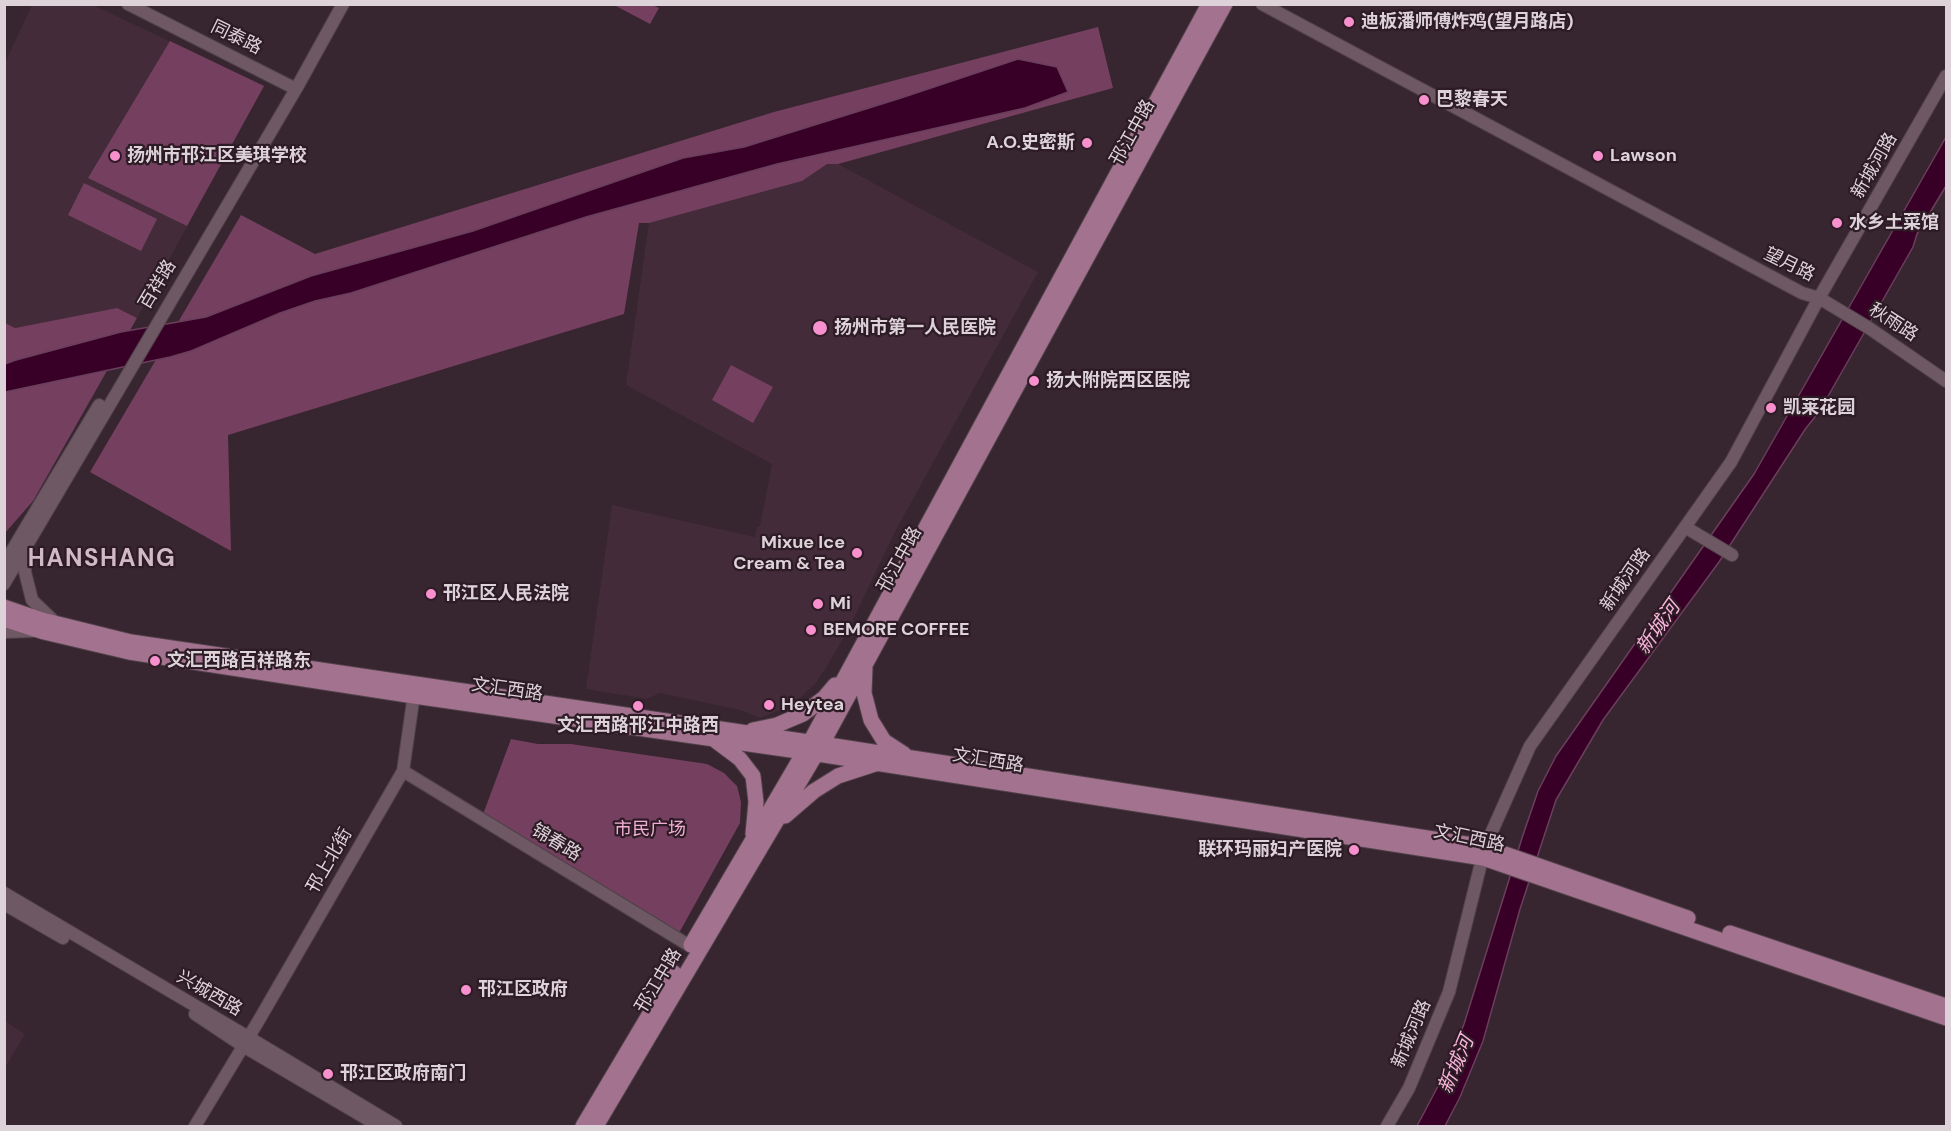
<!DOCTYPE html>
<meta charset="utf-8">
<style>
body{margin:0}
#map{position:relative;width:1951px;height:1131px;overflow:hidden;background:#37252f;font-family:"DM Sans",sans-serif}
canvas{display:block}
.frame{position:absolute;inset:0;border:6px solid #ded2d9;pointer-events:none}
</style>
<div id="map">
<canvas width="1951" height="1131"></canvas>
<div class="frame"></div>
</div>
<script>
const c = document.querySelector('canvas').getContext('2d');
c.lineJoin = 'round';
function fillPath(path, color) { c.fillStyle = color; c.fill(path, 'evenodd'); }
const shape = rows => new Path2D(rows.map(r => 'M' + r).join(''));
function trace(path, color, width, dash) { c.strokeStyle = color; c.lineWidth = width; c.lineCap = dash ? 'butt' : 'round'; c.setLineDash(dash || []); c.stroke(path); }
function drawText(font, color, halo, rows, align = 'center') {
  c.font = font + ' "DM Sans","Noto Sans SC",sans-serif'; c.lineWidth = 4.5; c.setLineDash([]); c.textBaseline = 'middle'; c.strokeStyle = halo; c.fillStyle = color; for (const [text, x, y, turn = 0] of rows) {
    c.save(); c.translate(x, y); c.rotate((+turn || 0) * Math.PI / 180); c.textAlign = isNaN(turn) ? turn : align; if (halo) c.strokeText(text, 0, 0); c.fillText(text, 0, 0); c.restore();
  }
}
const built = shape([
 [32,5,93,5,264,86,137,318,117,308,15,328,5,323,5,63],
 [827,163,838,164,1038,272,896,530,849,628,829,663,815,684,803,695,788,707,760,718,740,710,660,693,647,699,586,689,612,505,755,537,757,527,760,526,772,464,626,385,649,223,802,181],
 [5,1021,25,1034,5,1068]
]);
const green = shape([
 [617,4,652,5,659,8,650,24,616,6],
 [1098,27,1113,88,838,164,827,164,802,181,649,223,639,223,624,314,228,435,231,551,90,472,241,215,315,254,774,112],
 [170,41,264,86,187,226,88,178],
 [84,183,157,219,141,251,68,215],
 [117,308,137,318,33,501,5,533,5,323,15,328],
 [731,365,773,387,753,423,712,400],
 [511,739,538,744,571,744,707,764,724,773,737,786,741,802,740,823,679,933,482,817]
]);
const water = shape([
 [1018,59,1057,67,1068,92,1025,108,777,164,586,217,351,293,315,301,280,313,191,351,170,357,5,392,5,364,16,360,121,332,206,317,311,276,473,231,683,158,744,147,901,98,1018,59],
 [1946,137,1946,186,1917,234,1913,247,1819,412,1806,428,1719,562,1603,720,1556,800,1520,909,1483,1041,1460,1097,1445,1126,1417,1126,1445,1073,1464,1024,1522,838,1538,791,1556,756,1754,474,1946,137]
]);
const minor = shape([
 [128,4,296,89],
 [1262,4,1802,293,1819,298,1869,328,1946,381],
 [1685,527,1732,555],
 [26,550,25,572,32,600,56,623],
 [4,564,99,405],
 [4,584,296,89,343,4],
 [4,632,33,631],
 [403,771,690,946],
 [4,893,248,1037,396,1126],
 [4,904,63,938],
 [195,1014,243,1046,379,1126],
 [195,1126,259,1020,403,771,415,687],
 [1387,1126,1409,1088,1449,992,1485,847,1530,746,1731,462,1819,298,1946,76]
]);
const major = shape([
 [4,607,42,620,131,642,822,744,1485,847,1688,918],
 [4,619,44,632,129,652,414,696,805,752,1483,858,1946,1018],
 [865,668,864,693,871,720,884,741,904,754],
 [753,730,777,725,803,714,824,698,835,685],
 [716,741,740,759,753,776,756,802,753,834],
 [785,816,814,791,838,776,875,764],
 [1730,933,1946,1006],
 [691,945,810,742,1209,4],
 [583,1126,674,973],
 [596,1126,822,744,1225,4]
]);
const markers = [
 [1349,22,6,"#f790cd"],
 [1424,100,6,"#f790cd"],
 [1087,143,6,"#f790cd"],
 [115,156,6,"#f790cd"],
 [1598,156,6,"#f790cd"],
 [1837,223,6,"#f790cd"],
 [820,328,8,"#f790cd"],
 [1034,381,6,"#f790cd"],
 [1771,408,6,"#f790cd"],
 [857,553,6,"#f790cd"],
 [431,594,6,"#f790cd"],
 [818,604,6,"#f790cd"],
 [811,630,6,"#f790cd"],
 [155,661,6,"#f790cd"],
 [769,705,6,"#f790cd"],
 [638,706,6,"#f790cd"],
 [1354,850,6,"#f790cd"],
 [466,990,6,"#f790cd"],
 [328,1074,6,"#f790cd"]
];
const poiNames = [
 ["迪板潘师傅炸鸡(望月路店)",1361,22],
 ["巴黎春天",1436,100],
 ["A.O.史密斯",1075,143,"right"],
 ["扬州市邗江区美琪学校",127,156],
 ["Lawson",1610,156],
 ["水乡土菜馆",1849,223],
 ["扬州市第一人民医院",834,328],
 ["扬大附院西区医院",1046,381],
 ["凯莱花园",1783,408],
 ["Mixue Ice",845,543,"right"],
 ["Cream & Tea",845,564,"right"],
 ["邗江区人民法院",443,594],
 ["Mi",830,604],
 ["BEMORE COFFEE",823,630],
 ["文汇西路百祥路东",167,661],
 ["Heytea",781,705],
 ["文汇西路邗江中路西",638,726,"center"],
 ["联环玛丽妇产医院",1342,850,"right"],
 ["邗江区政府",478,990],
 ["邗江区政府南门",340,1074]
];
const streetNames = [
 ["同泰路",236,38,26],
 ["邗江中路",1133,133,-61],
 ["新城河路",1875,166,-60],
 ["望月路",1789,265,26],
 ["百祥路",158,285,-59],
 ["秋雨路",1893,323,33],
 ["邗江中路",900,560,-61],
 ["新城河路",1626,580,-55],
 ["文汇西路",507,690,8],
 ["文汇西路",988,761,9],
 ["文汇西路",1469,839,12],
 ["锦春路",556,843,31],
 ["邗上北街",330,861,-60],
 ["邗江中路",659,981,-59],
 ["兴城西路",209,994,30],
 ["新城河路",1412,1034,-67]
];
const parkNames = [
 ["市民广场",650,830]
];
const waterNames = [
 ["新城河",1659,628,-55],
 ["新城河",1457,1065,-67]
];
const districtNames = [
 ["HANSHANG",102,560]
];
fillPath(built, '#432b39');
fillPath(green, '#754060');
fillPath(water, '#390027');
trace(water, '#6a3f5c', 1.5);
trace(minor, '#504149', 14);
trace(major, '#504149', 17);
trace(minor, '#6d5864', 12);
trace(major, '#a2728e', 15);
for (const [x, y, r, color] of markers) { const dot = new Path2D(); dot.arc(x, y, r, 0, 2 * Math.PI); c.fillStyle = color; c.fill(dot); trace(dot, '#2d1b25', 2); }
drawText('bold 18px', '#ded2d9', '#2d1b25', poiNames, 'left');
drawText('18px', '#ded2d9', '#2d1b25', streetNames);
drawText('18px', '#f2aed5', '#2d1b25', parkNames);
drawText('italic 20px', '#f7b3d9', '#2d1b25', waterNames);
c.letterSpacing = '1.5px';
drawText('bold 24px', '#d1b9c6', '#2d1b25', districtNames);
c.letterSpacing = '0px';
</script>
